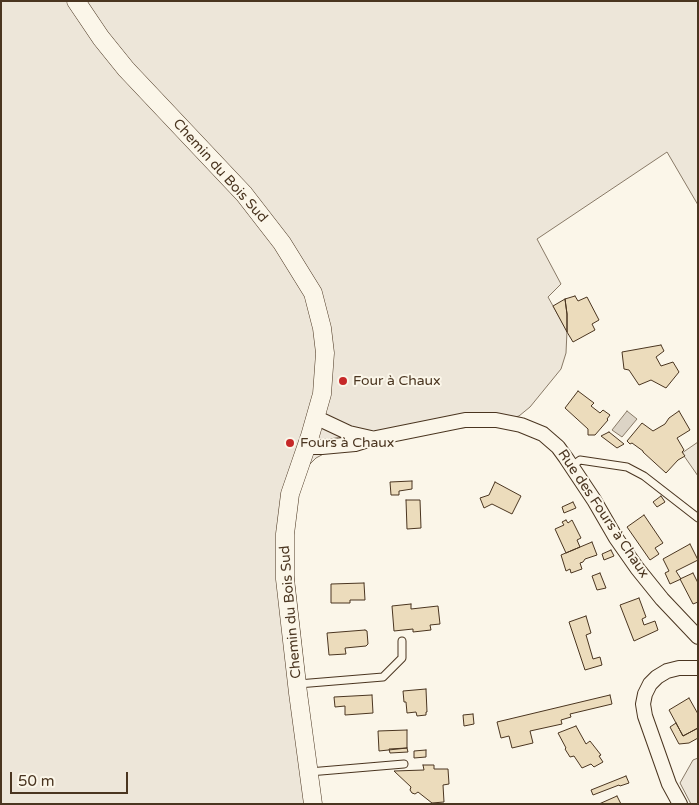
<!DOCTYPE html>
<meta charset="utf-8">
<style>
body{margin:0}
#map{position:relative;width:699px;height:805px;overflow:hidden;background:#fbf6e9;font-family:"Varela Round",sans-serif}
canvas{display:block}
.frame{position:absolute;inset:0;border:2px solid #4a3520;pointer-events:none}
.scale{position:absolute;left:10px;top:772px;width:118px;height:22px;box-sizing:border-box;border:2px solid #4a3520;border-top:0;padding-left:6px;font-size:15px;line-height:18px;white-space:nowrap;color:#4a3520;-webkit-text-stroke:4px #fbf6e9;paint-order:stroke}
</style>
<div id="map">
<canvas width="699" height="805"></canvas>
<div class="frame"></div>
<div class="scale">50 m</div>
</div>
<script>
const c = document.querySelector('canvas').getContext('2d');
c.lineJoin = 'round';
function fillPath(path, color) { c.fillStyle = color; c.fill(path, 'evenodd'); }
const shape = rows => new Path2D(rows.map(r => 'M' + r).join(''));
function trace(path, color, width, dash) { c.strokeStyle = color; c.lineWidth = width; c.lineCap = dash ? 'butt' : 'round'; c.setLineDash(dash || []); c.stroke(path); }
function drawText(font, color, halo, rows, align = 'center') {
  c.font = font + ' "Varela Round",sans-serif'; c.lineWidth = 4; c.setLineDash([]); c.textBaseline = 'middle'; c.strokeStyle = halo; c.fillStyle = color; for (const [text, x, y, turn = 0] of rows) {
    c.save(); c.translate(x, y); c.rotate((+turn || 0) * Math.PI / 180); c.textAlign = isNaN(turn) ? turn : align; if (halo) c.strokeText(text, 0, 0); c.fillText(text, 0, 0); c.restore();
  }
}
const green = shape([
 [1,1,698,1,698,205,667,152,537,239,561,284,548,297,567,331,566,353,561,369,530,407,519,416,483,426,415,432,331,450,316,458,307,467,303,479,294,512,292,562,319,804,1,804,1,1],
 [698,442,698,476,682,453,698,442],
 [698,758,698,804,691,804,680,783,693,760,698,758]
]);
const water = shape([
 [627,411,637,419,622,437,612,430,627,411]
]);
const building = shape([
 [575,296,578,301,587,297,599,320,592,324,595,330,573,342,567,332,567,314,565,299,575,296],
 [565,299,567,314,567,332,553,306,565,299],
 [661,345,664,351,656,357,661,366,673,362,679,372,666,388,651,380,639,385,629,370,624,369,622,352,661,345],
 [578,391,594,403,591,406,600,413,603,410,610,415,607,419,608,420,595,435,588,435,588,429,565,408,578,391],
 [679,411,690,430,677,438,684,450,682,452,685,456,678,460,666,473,643,452,643,451,632,443,630,444,627,441,642,423,653,431,665,424,669,418,679,411],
 [609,432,624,444,617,448,601,436,609,432],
 [412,481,412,489,399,491,399,495,391,495,390,482,412,481],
 [495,482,521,496,512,514,492,504,484,508,480,498,489,495,495,482],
 [661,496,665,502,657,507,653,502,661,496],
 [406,500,420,500,421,528,407,529,406,500],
 [573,502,576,508,564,513,562,507,573,502],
 [644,515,663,543,655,548,659,554,650,560,627,527,644,515],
 [566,520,568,523,572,520,581,538,577,540,580,547,566,553,555,529,564,525,562,522,566,520],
 [592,542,597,555,585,559,583,562,580,563,582,569,571,573,570,569,566,571,561,555,592,542],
 [690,544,698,560,676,571,681,579,670,584,665,573,669,571,663,559,690,544],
 [611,550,614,556,604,560,602,554,611,550],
 [600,573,606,588,597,590,592,576,600,573],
 [693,573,698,583,698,602,693,604,680,579,693,573],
 [364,583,365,600,350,600,350,603,331,603,331,584,364,583],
 [639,598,646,617,642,619,644,625,655,621,658,630,634,641,620,605,639,598],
 [411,604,411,609,438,606,440,624,430,625,431,630,413,632,413,629,394,631,392,606,411,604],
 [586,616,591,633,586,635,593,659,600,657,602,665,585,670,569,622,586,616],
 [365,630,367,631,368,644,366,646,345,648,346,654,329,655,327,633,365,630],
 [426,689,427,712,426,712,426,715,417,716,416,712,407,713,406,702,404,702,403,691,426,689],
 [372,695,373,713,345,715,345,706,335,707,334,697,372,695],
 [610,695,612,704,570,714,571,717,561,720,562,724,530,731,533,743,512,748,509,736,501,738,497,722,610,695],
 [689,698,698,714,698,728,683,736,669,710,689,698],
 [473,714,474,724,464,726,463,715,473,714],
 [676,723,683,736,698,728,698,738,689,743,679,744,670,727,676,723],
 [576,726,586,744,590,741,601,755,599,756,603,762,594,767,591,764,582,768,574,756,570,757,565,749,566,748,558,733,576,726],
 [407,730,407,748,379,751,378,731,407,730],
 [407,748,408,752,390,753,389,749,407,748],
 [426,750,426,757,414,758,414,751,426,750],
 [423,765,434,765,434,769,448,769,449,784,443,785,444,802,432,803,418,792,415,794,412,793,410,790,411,787,394,771,424,770,423,765],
 [626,776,629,783,620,786,619,785,593,795,591,790,626,776],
 [617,796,621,804,599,804,617,796]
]);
const service = shape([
 [572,466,580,460,627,467,644,476,698,518],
 [298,684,383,677,402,658,402,641],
 [309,772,404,764]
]);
const minor = shape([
 [315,417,349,433,371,438],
 [306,447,322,447,355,444,371,439,465,420,496,420,521,425,543,434,558,447,566,458,594,500,616,538,637,568,662,599,698,637],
 [680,804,669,784,645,716,643,704,645,694,650,684,657,677,667,671,679,668,698,668]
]);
const tertiary = shape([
 [76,1,101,38,126,69,244,194,282,243,313,293,322,328,325,353,322,394,310,436,290,494,285,534,285,579,298,693,313,804]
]);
const markers = [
 [343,381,5,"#c62828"],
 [290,443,5,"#c62828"]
];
const streetNames = [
 ["Chemin du Bois Sud",220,171,48],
 ["Rue des Fours à Chaux",603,514,56],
 ["Chemin du Bois Sud",291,612,-95]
];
const poiNames = [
 ["Four à Chaux",353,381],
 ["Fours à Chaux",300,443]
];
fillPath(green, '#ede6d9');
trace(green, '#887966', 1);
fillPath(water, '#dcd4c6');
trace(water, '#887966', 1);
fillPath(building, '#ecdcbc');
trace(building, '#4a3520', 1);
trace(service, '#4a3520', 9);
trace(minor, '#4a3520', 16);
trace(tertiary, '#4a3520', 19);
trace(service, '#fbf6e9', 7);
trace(minor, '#fbf6e9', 14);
trace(tertiary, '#fbf6e9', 18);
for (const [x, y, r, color] of markers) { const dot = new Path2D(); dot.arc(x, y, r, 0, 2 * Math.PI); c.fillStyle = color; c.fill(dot); trace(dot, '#fbf6e9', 2); }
drawText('14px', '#4a3520', '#fbf6e9', streetNames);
drawText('14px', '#4a3520', '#fbf6e9', poiNames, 'left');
</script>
